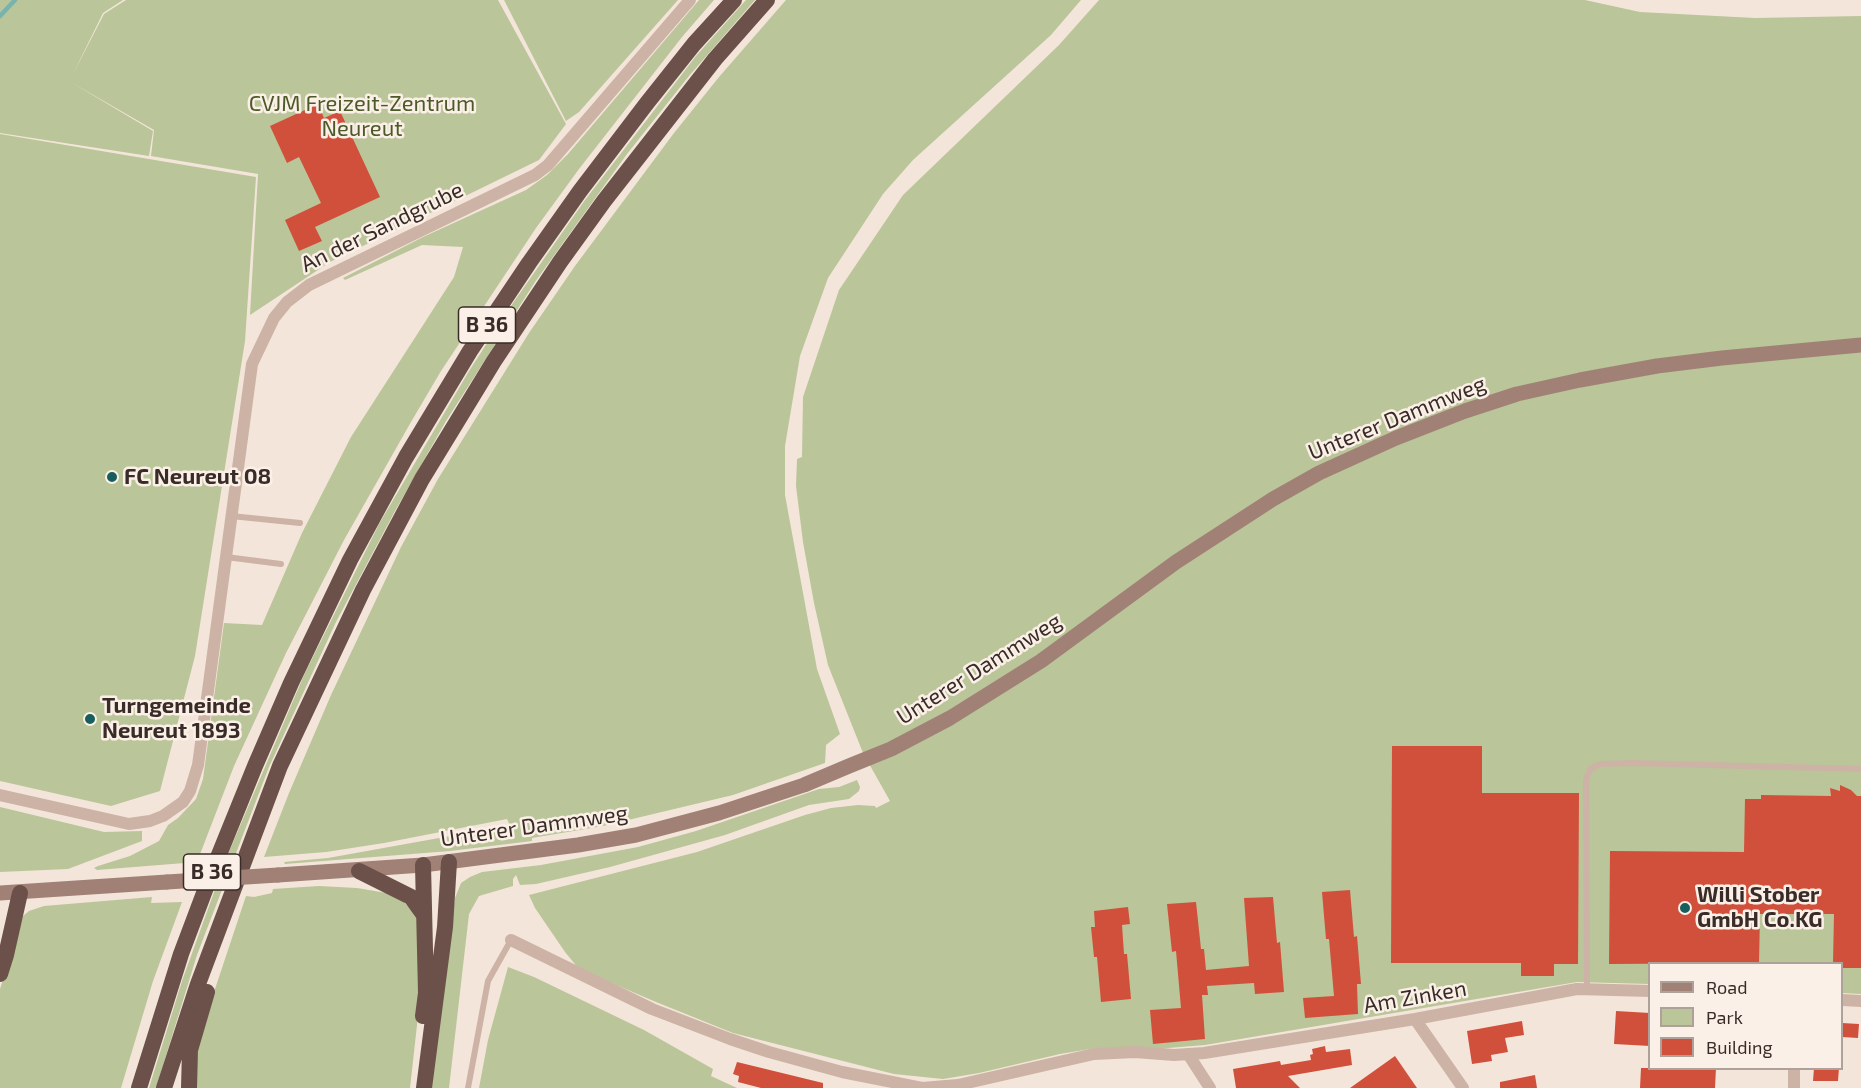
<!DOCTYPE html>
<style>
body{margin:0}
#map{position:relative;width:1861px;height:1088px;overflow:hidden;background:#f4e5da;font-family:"Exo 2",sans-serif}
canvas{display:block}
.legend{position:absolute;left:1648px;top:962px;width:195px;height:108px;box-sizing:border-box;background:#fbf0e7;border:2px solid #ada19a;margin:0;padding:8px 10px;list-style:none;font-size:18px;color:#392b27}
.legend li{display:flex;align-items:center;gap:12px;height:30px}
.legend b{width:30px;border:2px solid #ada19a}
</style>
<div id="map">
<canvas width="1861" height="1088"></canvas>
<ul class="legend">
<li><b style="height:8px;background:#a18176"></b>Road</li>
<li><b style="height:16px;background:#bac599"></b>Park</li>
<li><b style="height:16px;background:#d1503b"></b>Building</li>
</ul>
</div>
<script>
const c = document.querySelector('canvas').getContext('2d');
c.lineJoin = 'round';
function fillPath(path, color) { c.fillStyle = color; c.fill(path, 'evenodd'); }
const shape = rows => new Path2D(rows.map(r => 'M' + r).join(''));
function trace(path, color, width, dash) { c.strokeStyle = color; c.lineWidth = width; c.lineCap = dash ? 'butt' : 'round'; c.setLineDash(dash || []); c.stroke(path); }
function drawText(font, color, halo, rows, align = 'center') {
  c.font = font + ' "Exo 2",sans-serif'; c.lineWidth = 5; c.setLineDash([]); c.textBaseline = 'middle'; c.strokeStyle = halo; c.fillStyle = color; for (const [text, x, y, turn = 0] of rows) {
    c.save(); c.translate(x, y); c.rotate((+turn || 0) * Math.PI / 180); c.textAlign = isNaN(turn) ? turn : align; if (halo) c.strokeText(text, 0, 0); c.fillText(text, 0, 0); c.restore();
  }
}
const green = shape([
 [0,0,123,0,103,13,73,74,104,14,126,0,498,0,566,124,539,160,330,262,250,315,258,174,151,156,154,130,69,81,153,131,149,156,0,133],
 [504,0,678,0,579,112,566,121],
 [699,0,714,0,682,37,579,169,536,228,441,371,411,422,344,540,286,653,234,766,197,862,97,870,94,868,98,866,130,856,159,841,168,825,178,818,196,799,203,779,224,623,262,625,302,533,351,437,454,277,463,247,422,245,345,280,343,278,423,237,526,190,547,175,568,154],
 [746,0,755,0,689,76,627,154,535,282,446,421,395,511,336,622,269,767,197,955,156,1088,149,1088,182,981,226,859,304,675,379,524,469,371,513,303,585,200,696,56],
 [786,0,1081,0,1051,35,913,160,883,194,828,278,800,356,785,446,785,495,817,669,840,734,826,745,825,763,733,795,603,826,532,838,532,841,450,851,285,864,284,862,328,858,489,829,497,828,511,838,513,833,507,819,384,843,326,852,264,857,289,793,331,695,401,547,438,479,529,333,575,266,674,133,719,77],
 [1099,0,1585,0,1640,12,1755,18,1861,16,1861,994,1842,993,1842,964,1650,964,1649,984,1577,982,1205,1045,1156,1049,1096,1048,1060,1054,979,1073,943,1079,894,1074,733,1033,656,1002,579,969,565,952,535,908,529,895,697,852,805,815,831,808,858,805,875,806,876,808,890,801,863,753,828,665,814,603,803,542,796,486,797,459,802,457,803,397,839,290,903,195,1059,45],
 [0,134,256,177,245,341,195,656,160,791,111,806,0,781],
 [857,780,860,787,859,791,849,799,809,805,725,835,610,867,536,884,520,885,516,875,513,879,513,886,479,896,469,914,449,1088,429,1088,455,898,461,883,470,877,482,872,541,865,638,847,696,831,819,789,839,787],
 [0,807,104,832,142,831,142,841,68,869,0,872],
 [319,886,357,888,392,894,400,898,417,916,420,998,410,1088,195,1088,198,1047,204,1022,246,896,254,897,272,893,273,889],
 [152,897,151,903,182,902,153,981,121,1088,0,1088,0,989,23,916,29,911,44,906],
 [508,967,534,977,644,1030,713,1069,711,1076,737,1088,479,1088,488,1040]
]);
const stream = shape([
 [0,16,15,0]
]);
const building = shape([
 [318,104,324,118,340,111,380,197,315,227,322,241,299,251,285,220,321,203,299,157,287,163,270,126],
 [1392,746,1482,746,1482,793,1579,793,1578,964,1554,964,1554,976,1521,976,1521,963,1391,963],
 [1840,785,1851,790,1857,796,1861,796,1861,968,1842,968,1842,963,1833,963,1834,914,1760,914,1759,963,1609,964,1610,851,1744,852,1745,799,1761,799,1761,795,1831,796,1830,788,1840,791],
 [1350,890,1354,937,1357,936,1361,984,1357,984,1358,1014,1305,1018,1303,998,1334,996,1329,939,1326,939,1322,892],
 [1273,897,1277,943,1280,942,1284,992,1255,994,1254,983,1207,986,1208,995,1202,995,1205,1039,1153,1044,1150,1010,1181,1008,1176,951,1172,952,1167,904,1196,902,1201,949,1204,949,1206,970,1249,966,1244,898],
 [1128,907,1130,924,1122,925,1124,954,1127,954,1131,999,1101,1002,1097,957,1094,957,1091,927,1095,927,1094,911],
 [1616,1011,1650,1013,1650,1046,1614,1044],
 [1522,1021,1524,1035,1505,1038,1508,1052,1491,1055,1492,1061,1472,1064,1467,1031],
 [1842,1023,1859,1024,1858,1038,1842,1037],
 [1325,1046,1326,1052,1350,1049,1352,1065,1288,1076,1300,1088,1236,1088,1233,1069,1280,1061,1281,1065,1311,1060,1310,1055,1313,1054,1312,1049],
 [1395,1056,1417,1088,1350,1088],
 [737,1062,823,1083,823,1088,761,1088,738,1082,739,1076,733,1074],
 [1641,1068,1716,1068,1715,1088,1640,1088],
 [1814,1068,1839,1068,1838,1081,1813,1081],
 [1535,1075,1537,1088,1500,1088,1500,1082]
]);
const service = shape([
 [231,516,300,523],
 [226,557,281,564],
 [1587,988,1586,780,1590,769,1600,764,1633,763,1861,769],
 [468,1088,488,981,511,940]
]);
const minor = shape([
 [0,795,129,824,150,821,163,816,183,802,190,791,198,765,252,364,274,318,287,302,309,285,535,175,548,165,690,0],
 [511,940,652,1009,730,1039,769,1052,842,1072,922,1088,958,1085,1094,1054,1135,1052,1174,1055,1204,1053,1415,1019,1577,989,1650,991],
 [1842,1000,1861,1001],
 [1415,1019,1463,1088],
 [1188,1054,1210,1088],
 [1794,1088,1794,1068]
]);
const secondary = shape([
 [278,875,423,865,578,845,636,835,719,813,804,785,849,766,891,749,950,718,1041,661,1176,562,1273,499,1319,473,1396,438,1465,411,1517,394,1580,380,1657,366,1722,358,1861,345],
 [0,893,167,882]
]);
const trunk = shape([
 [423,865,426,993,423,1016],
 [359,871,411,897,424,915],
 [0,974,6,955,20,893],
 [139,1088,181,954,210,877,255,766,291,683,350,560,406,457,470,351,529,263,580,191,647,103,694,44,734,0],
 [164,1088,198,984,280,766,363,590,422,479,494,361,560,262,604,201,715,59,767,0],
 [189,1088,190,1050,207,992],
 [424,1088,445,927,449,862]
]);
const secondaryBridge = shape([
 [167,882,278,875]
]);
const markers = [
 [112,477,6,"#185e5c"],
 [90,719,6,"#185e5c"],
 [1685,908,6,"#185e5c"]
];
const shields = [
 [487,325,57],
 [212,872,57]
];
const shieldNames = [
 ["B 36",487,325],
 ["B 36",212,872]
];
const parkNames = [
 ["CVJM Freizeit-Zentrum",362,104],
 ["Neureut",362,129]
];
const streetNames = [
 ["An der Sandgrube",382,227,-26],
 ["Unterer Dammweg",1397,418,-22],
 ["Unterer Dammweg",979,669,-32],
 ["Unterer Dammweg",534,826,-8],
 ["Am Zinken",1415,997,-10]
];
const poiNames = [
 ["FC Neureut 08",124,477],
 ["Turngemeinde",102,706],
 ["Neureut 1893",102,731],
 ["Willi Stober",1697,895],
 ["GmbH Co.KG",1697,920]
];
fillPath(green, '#bac599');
trace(stream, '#77b4b0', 4.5);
fillPath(building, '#d1503b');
trace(service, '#cdb3a5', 6);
trace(minor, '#cdb3a5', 12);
trace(secondary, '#a18176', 15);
trace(trunk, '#6b514a', 16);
trace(secondaryBridge, '#a18176', 15);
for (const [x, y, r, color] of markers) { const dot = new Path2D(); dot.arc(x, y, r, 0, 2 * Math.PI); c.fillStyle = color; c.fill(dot); trace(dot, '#fbf0e7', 2); }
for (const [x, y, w] of shields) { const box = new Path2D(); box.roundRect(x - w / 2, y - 18, w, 36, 4.5); c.fillStyle = '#fbf0e7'; c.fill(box); trace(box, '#392b27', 1.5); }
drawText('bold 21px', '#392b27', null, shieldNames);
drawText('22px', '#4c5928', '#fbf0e7', parkNames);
drawText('22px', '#392b27', '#fbf0e7', streetNames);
drawText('bold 22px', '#392b27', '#fbf0e7', poiNames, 'left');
</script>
